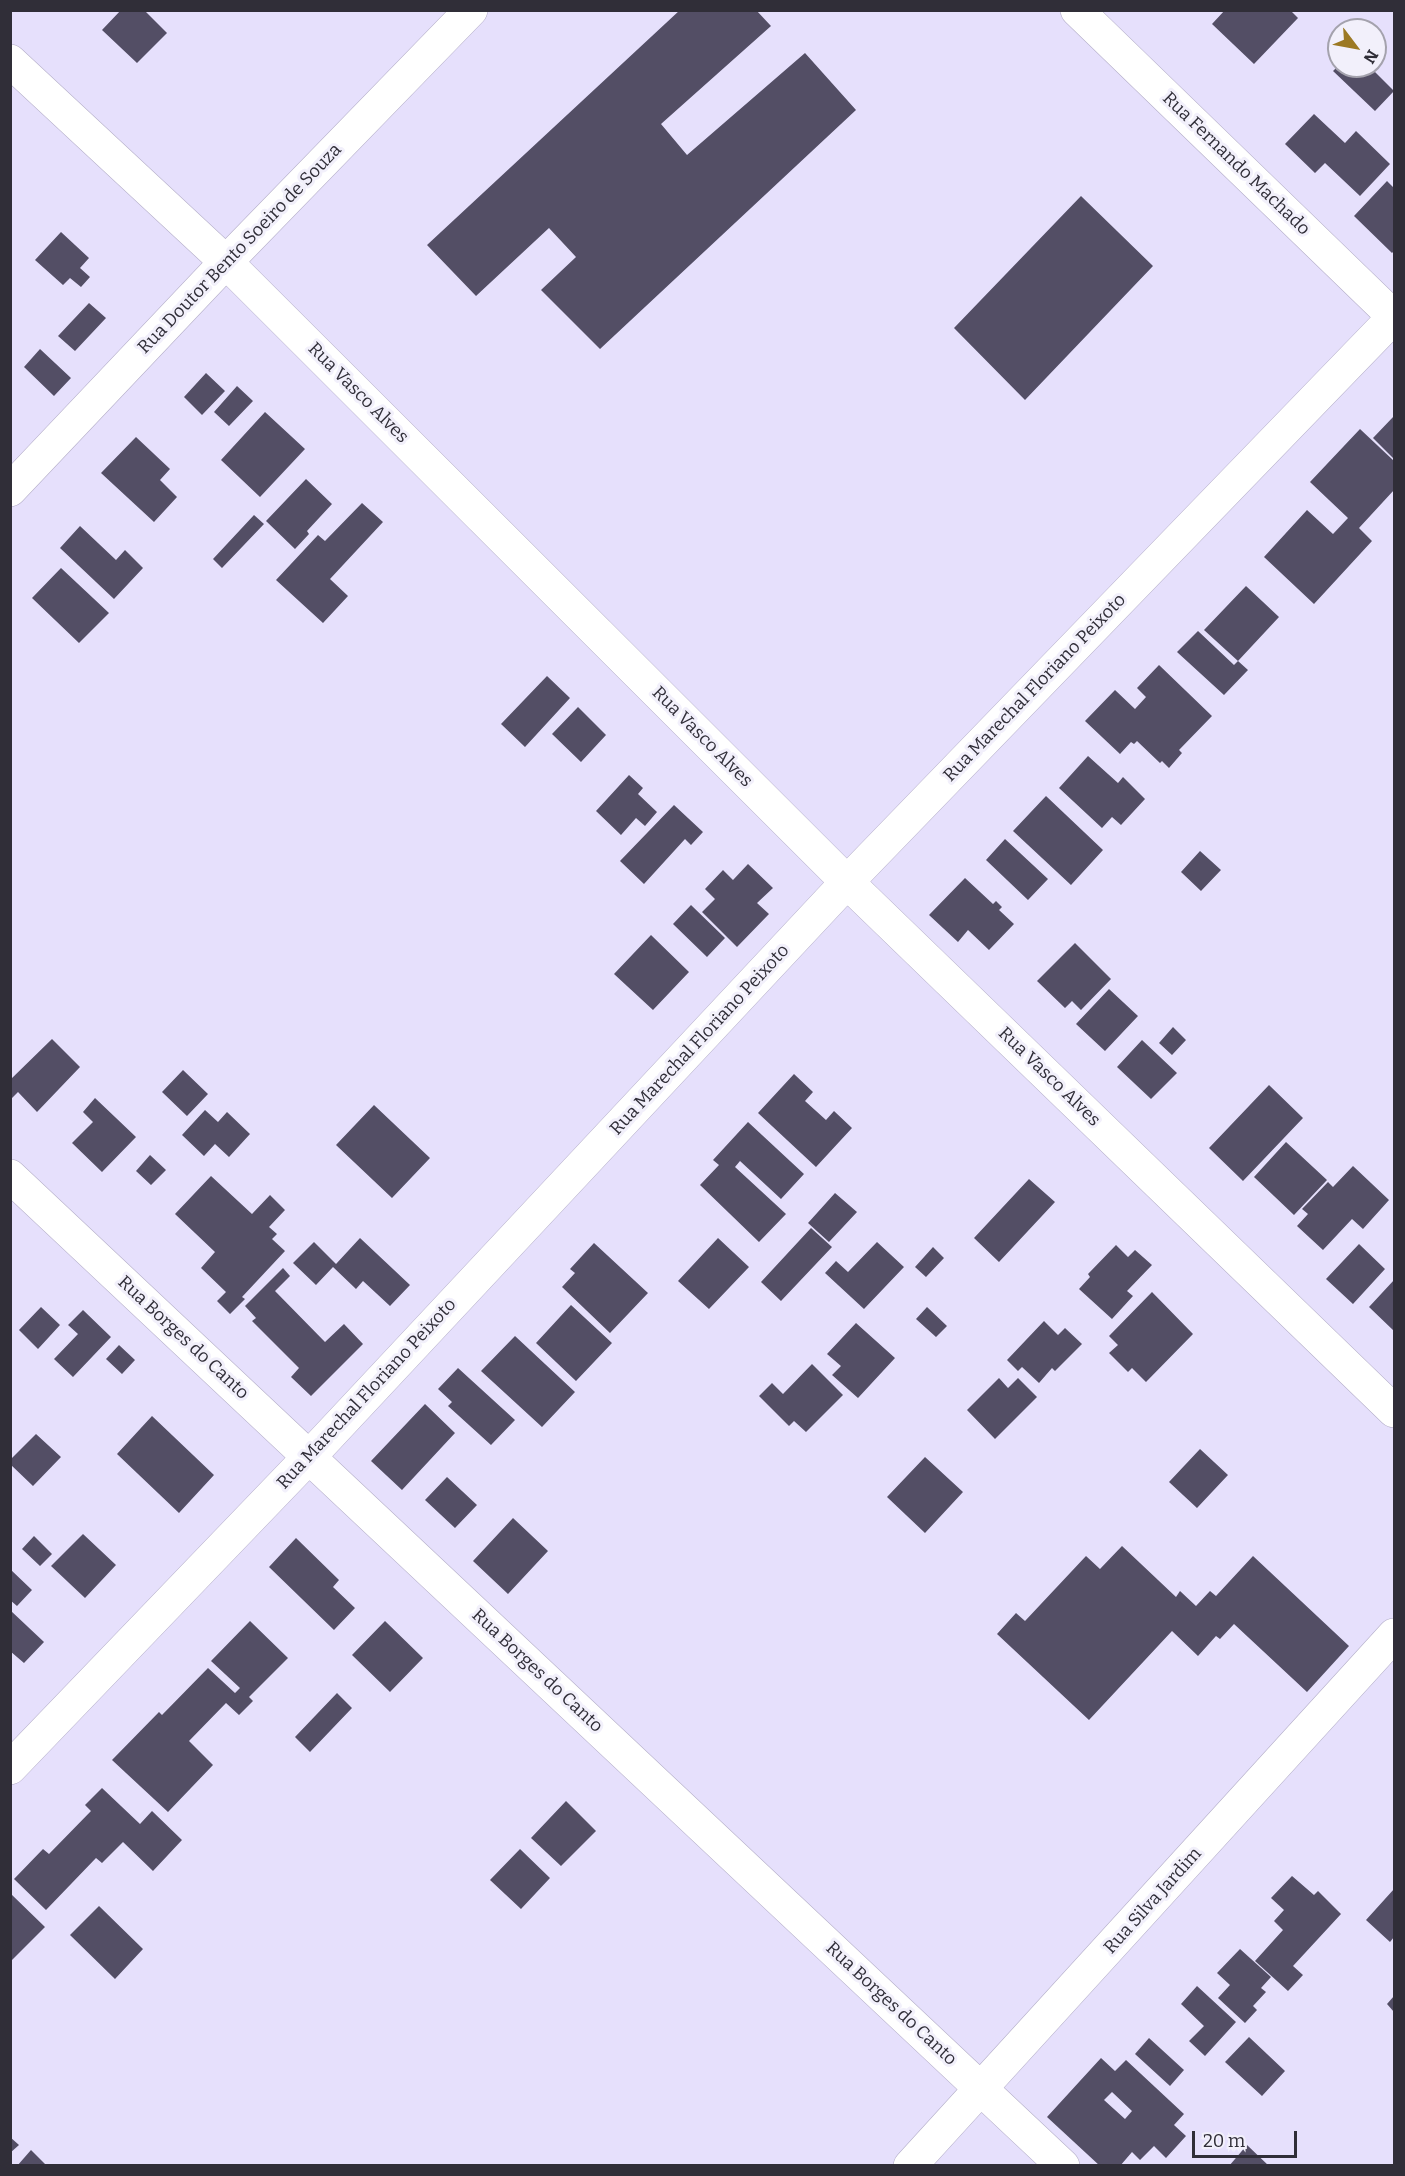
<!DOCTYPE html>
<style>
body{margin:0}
#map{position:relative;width:1405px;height:2176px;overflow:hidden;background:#e6e0fc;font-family:Bitter,serif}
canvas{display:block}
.frame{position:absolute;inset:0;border:12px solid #302e38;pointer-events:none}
.north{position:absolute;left:1327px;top:18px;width:60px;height:60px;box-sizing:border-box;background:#f2f0fb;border:2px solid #a4a2ad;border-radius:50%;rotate:122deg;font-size:16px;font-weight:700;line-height:24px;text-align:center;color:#302e38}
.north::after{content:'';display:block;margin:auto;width:21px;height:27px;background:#9c7924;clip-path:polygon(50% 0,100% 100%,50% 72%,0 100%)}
.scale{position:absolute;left:1192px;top:2131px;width:105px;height:27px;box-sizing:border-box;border:3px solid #302e38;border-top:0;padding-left:8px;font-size:18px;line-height:21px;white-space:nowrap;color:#302e38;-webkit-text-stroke:4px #f2f0fb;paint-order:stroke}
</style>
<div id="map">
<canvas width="1405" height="2176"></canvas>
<div class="frame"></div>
<div class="north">N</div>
<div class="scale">20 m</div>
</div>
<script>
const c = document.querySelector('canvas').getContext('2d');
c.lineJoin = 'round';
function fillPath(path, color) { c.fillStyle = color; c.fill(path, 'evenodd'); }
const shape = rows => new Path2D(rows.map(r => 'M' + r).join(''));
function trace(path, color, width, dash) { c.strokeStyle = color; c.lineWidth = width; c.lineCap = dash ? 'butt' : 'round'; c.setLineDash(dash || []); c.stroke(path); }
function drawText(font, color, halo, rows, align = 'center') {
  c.font = font + ' Bitter,serif'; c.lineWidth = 6; c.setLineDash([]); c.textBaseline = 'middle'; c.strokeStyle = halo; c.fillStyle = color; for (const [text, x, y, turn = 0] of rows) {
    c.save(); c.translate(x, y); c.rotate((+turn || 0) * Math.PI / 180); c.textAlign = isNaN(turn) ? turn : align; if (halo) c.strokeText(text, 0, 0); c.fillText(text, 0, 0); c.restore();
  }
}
const building = shape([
 [121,10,144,10,167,33,137,63,102,30],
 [680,10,756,10,771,26,661,124,687,155,805,53,856,110,600,349,541,290,576,257,549,228,476,296,427,245],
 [1225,10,1290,10,1298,18,1254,64,1212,24],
 [1338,66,1369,66,1394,91,1375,111,1333,71],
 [1314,114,1345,143,1356,131,1390,164,1360,196,1325,163,1315,173,1285,144],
 [1387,181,1394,188,1394,251,1392,253,1354,216],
 [1081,196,1153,266,1025,400,954,328],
 [61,232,89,258,80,268,90,277,81,287,70,278,63,285,35,260],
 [89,303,106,318,75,351,58,336],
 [40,349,71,378,54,396,24,367],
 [206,373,225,391,202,415,184,397],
 [237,386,253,401,229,426,214,412],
 [265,412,305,449,260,497,221,460],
 [1394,416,1394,459,1373,438],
 [1360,429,1394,461,1394,490,1359,528,1372,541,1314,604,1264,557,1307,510,1333,534,1348,518,1310,482],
 [136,437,170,469,160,480,177,497,154,522,101,473],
 [306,479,332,504,307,531,309,534,295,549,266,521],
 [362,503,383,522,330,579,348,596,323,623,276,580,318,535,325,541],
 [254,515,264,524,222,568,213,559],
 [80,526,116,560,125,550,143,568,114,599,60,548],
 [61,568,109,613,79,643,32,598],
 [1246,586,1279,617,1238,661,1204,630],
 [1198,631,1234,665,1238,661,1248,670,1224,695,1177,652],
 [1159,665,1212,716,1179,750,1182,753,1169,768,1162,761,1160,763,1137,741,1134,744,1131,742,1120,754,1085,721,1115,690,1135,709,1146,697,1137,688],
 [547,676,570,698,525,747,501,724],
 [578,707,606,735,581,762,552,734],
 [1088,756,1118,783,1123,777,1145,799,1121,825,1112,817,1102,828,1059,788],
 [629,775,643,788,638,794,657,812,645,826,636,818,621,835,596,811],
 [1046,796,1103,850,1071,885,1013,831],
 [674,805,703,832,691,845,685,839,644,884,620,861],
 [1005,839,1048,879,1028,900,986,860],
 [1200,851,1221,870,1201,891,1181,872],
 [748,864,773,888,757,903,769,914,737,947,702,912,715,899,705,889,723,870,733,880],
 [965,878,993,904,996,901,1002,907,999,910,1014,924,989,950,968,930,958,942,929,915],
 [691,905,725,938,707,957,673,924],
 [651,935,689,972,653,1010,614,974],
 [1075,943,1111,979,1081,1010,1072,1001,1065,1008,1037,981],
 [1109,989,1138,1016,1105,1051,1076,1024],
 [1173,1027,1186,1040,1172,1055,1159,1043],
 [52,1039,80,1067,37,1112,18,1092,12,1098,10,1096,10,1080],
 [1142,1040,1177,1073,1151,1099,1117,1067],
 [183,1070,208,1094,187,1116,162,1092],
 [794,1074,813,1092,805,1101,826,1120,834,1111,852,1128,816,1167,758,1113],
 [1269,1085,1303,1118,1243,1181,1209,1148],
 [95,1098,136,1137,102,1172,72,1143,93,1122,83,1112],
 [374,1105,430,1158,392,1198,336,1145],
 [205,1110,218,1122,227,1112,250,1134,229,1157,215,1144,204,1156,182,1135],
 [748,1122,804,1174,781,1199,740,1161,735,1167,786,1214,759,1242,700,1185,719,1165,713,1160],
 [1286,1142,1327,1180,1294,1215,1254,1177],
 [150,1155,166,1170,151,1185,136,1171],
 [1353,1166,1389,1200,1363,1229,1352,1219,1323,1250,1297,1226,1308,1214,1302,1209,1328,1182,1333,1187],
 [211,1176,252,1214,270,1195,285,1210,269,1227,277,1234,272,1239,285,1251,242,1297,245,1299,230,1314,217,1301,226,1292,201,1268,215,1252,175,1214],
 [1029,1179,1055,1202,999,1262,974,1238],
 [835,1193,857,1212,829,1242,808,1223],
 [811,1228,832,1247,781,1301,761,1282],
 [360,1238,410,1285,390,1306,363,1281,356,1289,333,1267,316,1285,293,1263,314,1242,336,1264],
 [718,1238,749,1267,709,1309,678,1281],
 [877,1242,904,1267,864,1309,825,1273,836,1261,848,1272],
 [594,1243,648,1293,610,1333,562,1287,575,1273,570,1269],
 [1359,1244,1385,1269,1353,1304,1326,1279],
 [1116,1245,1128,1257,1135,1250,1152,1265,1127,1291,1133,1296,1112,1319,1079,1289,1090,1277,1088,1274],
 [933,1247,944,1258,926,1277,915,1267],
 [283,1268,290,1276,275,1291,325,1342,344,1324,363,1344,311,1396,291,1377,299,1368,252,1321,256,1318,245,1306],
 [1394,1280,1394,1331,1369,1307],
 [1152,1292,1193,1334,1146,1382,1132,1368,1128,1372,1109,1353,1118,1345,1109,1336],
 [571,1305,612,1343,576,1381,536,1343],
 [41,1307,60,1325,38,1349,19,1330],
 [927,1307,947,1326,936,1337,916,1319],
 [83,1310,111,1337,73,1377,54,1359,78,1334,68,1325],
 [1044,1321,1058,1335,1065,1328,1082,1344,1055,1371,1052,1368,1039,1383,1022,1367,1018,1371,1007,1360],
 [856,1323,895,1358,858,1398,832,1375,841,1366,827,1354],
 [515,1336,575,1392,542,1427,481,1371],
 [119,1345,135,1360,122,1374,106,1359],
 [812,1364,843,1395,806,1432,794,1421,789,1426,759,1396,772,1383,783,1394],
 [458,1368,515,1420,491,1445,448,1406,452,1402,438,1389],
 [999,1378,1008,1388,1018,1378,1037,1397,995,1439,967,1410],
 [425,1404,455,1433,402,1490,371,1461],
 [152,1416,214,1475,179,1513,117,1454],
 [36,1434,61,1457,33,1486,10,1464,10,1460],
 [1200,1449,1228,1475,1197,1508,1169,1482],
 [925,1457,963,1492,925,1533,887,1497],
 [447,1477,477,1505,455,1528,425,1500],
 [513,1518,548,1551,508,1594,473,1561],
 [83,1534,116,1565,85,1598,51,1566],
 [34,1536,52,1554,40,1566,22,1549],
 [296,1538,339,1580,333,1587,355,1608,334,1630,269,1567],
 [1122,1546,1176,1597,1180,1591,1196,1606,1210,1591,1216,1596,1253,1556,1349,1646,1307,1692,1234,1624,1220,1639,1216,1636,1198,1656,1172,1631,1089,1720,997,1634,1016,1613,1025,1621,1086,1556,1100,1569],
 [10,1569,32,1590,17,1606,10,1600],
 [10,1610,44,1642,24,1663,10,1651],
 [250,1621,288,1658,249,1697,253,1701,239,1715,226,1703,189,1741,213,1765,168,1812,112,1760,159,1712,162,1715,208,1668,235,1693,240,1688,211,1661],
 [385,1621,423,1658,390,1692,352,1655],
 [337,1693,352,1708,310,1752,295,1737],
 [102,1788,140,1824,152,1811,182,1840,153,1871,123,1842,102,1863,96,1858,46,1910,14,1879,43,1849,49,1854,91,1811,85,1805],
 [566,1801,596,1831,561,1866,531,1838],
 [520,1849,550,1878,521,1909,490,1880],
 [1292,1876,1314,1895,1318,1891,1341,1914,1293,1966,1303,1975,1288,1991,1255,1961,1283,1930,1274,1921,1284,1910,1271,1898],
 [1394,1889,1394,1937,1390,1942,1366,1920],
 [10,1893,45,1927,10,1962],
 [99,1906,143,1949,115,1979,70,1935],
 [1240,1949,1271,1977,1261,1988,1266,1992,1253,2006,1257,2010,1245,2023,1218,1998,1230,1985,1217,1973],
 [1197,1986,1236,2022,1205,2056,1189,2041,1204,2026,1181,2004],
 [1394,1996,1394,2012,1387,2004],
 [1249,2037,1285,2071,1262,2096,1225,2062],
 [1149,2038,1184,2070,1170,2086,1135,2054],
 [1101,2058,1115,2071,1126,2060,1184,2114,1174,2125,1186,2136,1166,2158,1154,2146,1140,2160,1132,2152,1120,2166,1100,2166,1047,2117],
 [1112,2092,1132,2111,1125,2119,1104,2100],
 [10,2137,19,2145,10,2153],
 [1247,2145,1269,2166,1229,2166],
 [31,2150,47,2166,17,2166]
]);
const street = shape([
 [1077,10,1394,317],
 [10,61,226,262,847,882,1394,1411],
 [10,490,226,262,471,10],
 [10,1176,1063,2166],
 [10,1768,309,1457,847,882,1394,317],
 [910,2166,1394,1635]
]);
const streetNames = [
 ["Rua Fernando Machado",1236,164,44],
 ["Rua Doutor Bento Soeiro de Souza",240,249,-46],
 ["Rua Vasco Alves",358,393,45],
 ["Rua Marechal Floriano Peixoto",1035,688,-46],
 ["Rua Vasco Alves",702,737,45],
 ["Rua Marechal Floriano Peixoto",700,1040,-47],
 ["Rua Vasco Alves",1049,1077,44],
 ["Rua Borges do Canto",183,1338,43],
 ["Rua Marechal Floriano Peixoto",367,1394,-47],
 ["Rua Borges do Canto",537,1671,43],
 ["Rua Silva Jardim",1153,1901,-48],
 ["Rua Borges do Canto",891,2004,43]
];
fillPath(building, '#534e65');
trace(street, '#b4aec8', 34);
trace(street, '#fff', 33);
drawText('18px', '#302e38', '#f2f0fb', streetNames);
</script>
